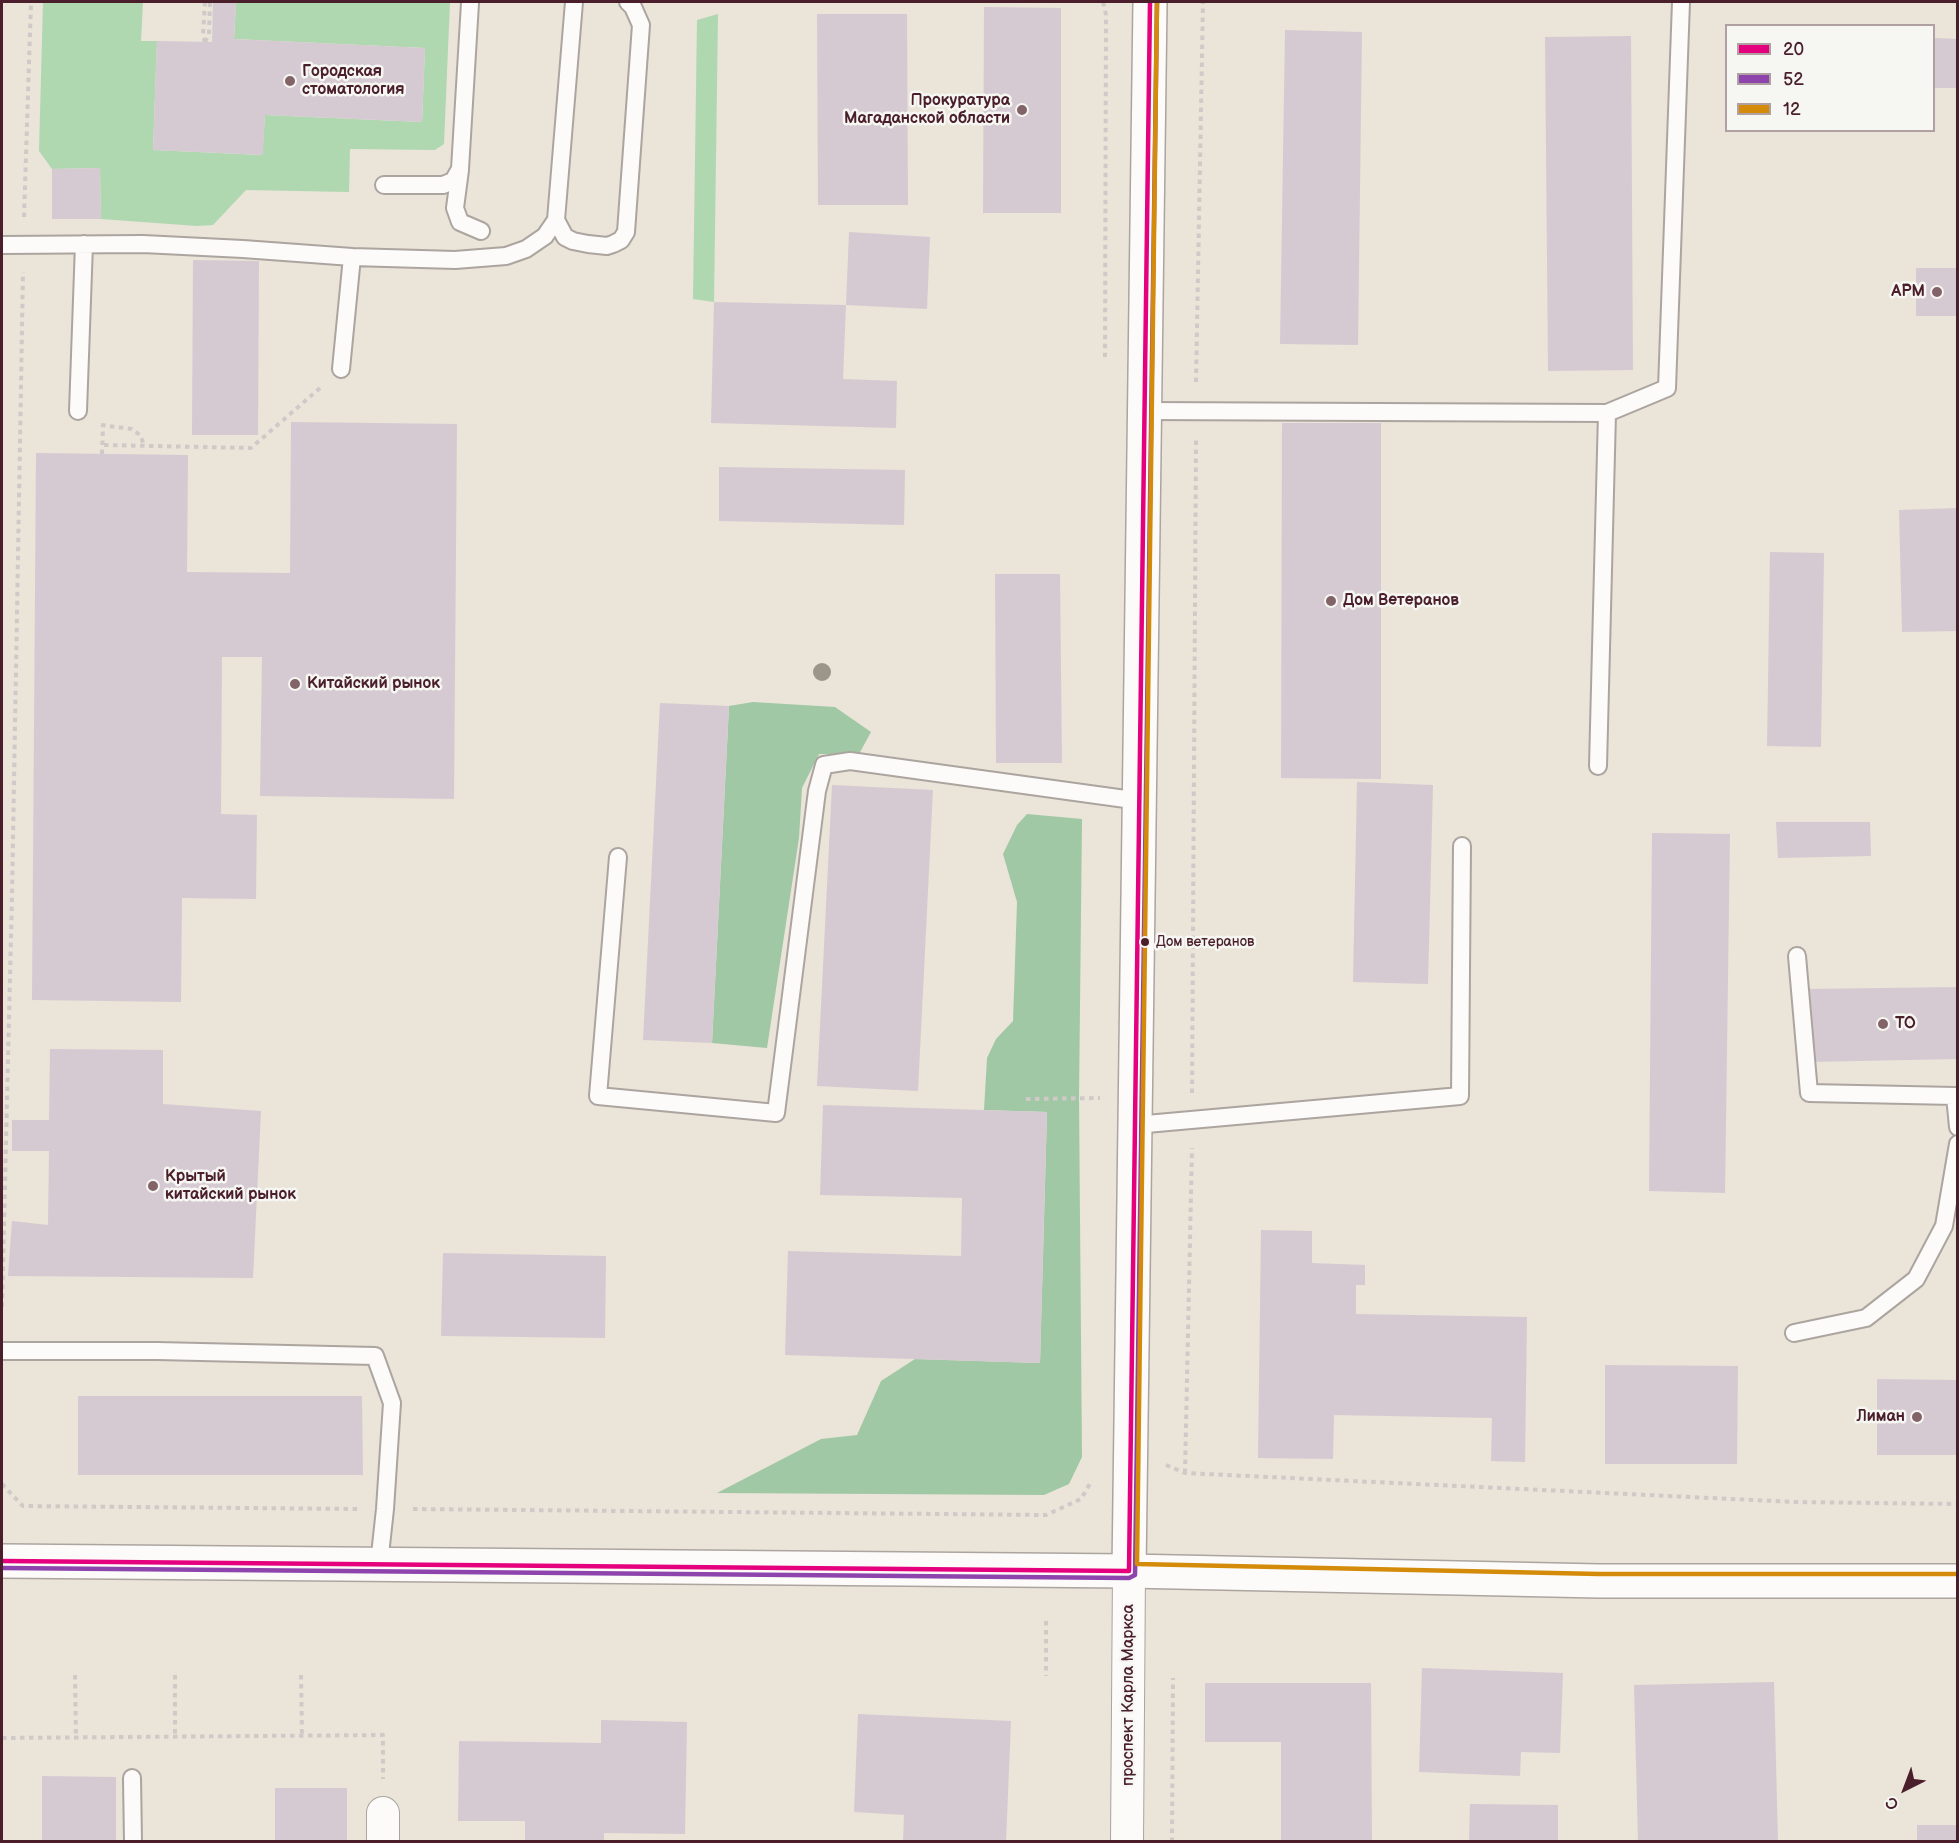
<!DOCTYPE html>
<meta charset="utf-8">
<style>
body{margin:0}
#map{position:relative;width:1959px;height:1843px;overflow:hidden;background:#eae4d9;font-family:"Balsamiq Sans",sans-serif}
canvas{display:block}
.frame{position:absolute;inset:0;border:3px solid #4a1f2b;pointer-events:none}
.legend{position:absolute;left:1725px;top:24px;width:210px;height:108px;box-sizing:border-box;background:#f6f6f2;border:2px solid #b1a0a2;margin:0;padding:8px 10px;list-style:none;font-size:18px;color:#4a1f2b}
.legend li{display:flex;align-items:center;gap:12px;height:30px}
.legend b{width:30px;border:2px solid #b1a0a2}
.north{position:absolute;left:1875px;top:1759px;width:60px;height:60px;-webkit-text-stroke:4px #f6f6f2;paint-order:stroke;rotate:222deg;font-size:16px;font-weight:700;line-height:24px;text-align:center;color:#4a1f2b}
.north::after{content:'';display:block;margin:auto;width:21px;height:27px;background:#4a1f2b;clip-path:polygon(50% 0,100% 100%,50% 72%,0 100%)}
</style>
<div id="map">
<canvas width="1959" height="1843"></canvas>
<div class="frame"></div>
<ul class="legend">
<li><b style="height:8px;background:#e5007d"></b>20</li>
<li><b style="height:8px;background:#8e44ad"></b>52</li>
<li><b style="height:8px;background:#d48b09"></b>12</li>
</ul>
<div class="north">С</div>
</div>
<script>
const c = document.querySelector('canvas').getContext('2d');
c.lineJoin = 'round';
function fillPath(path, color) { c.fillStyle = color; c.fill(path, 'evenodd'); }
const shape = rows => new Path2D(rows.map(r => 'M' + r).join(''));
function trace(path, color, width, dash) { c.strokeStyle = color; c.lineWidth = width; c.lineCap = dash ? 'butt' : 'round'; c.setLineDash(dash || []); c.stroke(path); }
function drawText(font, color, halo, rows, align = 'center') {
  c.font = font + ' "Balsamiq Sans",sans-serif'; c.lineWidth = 5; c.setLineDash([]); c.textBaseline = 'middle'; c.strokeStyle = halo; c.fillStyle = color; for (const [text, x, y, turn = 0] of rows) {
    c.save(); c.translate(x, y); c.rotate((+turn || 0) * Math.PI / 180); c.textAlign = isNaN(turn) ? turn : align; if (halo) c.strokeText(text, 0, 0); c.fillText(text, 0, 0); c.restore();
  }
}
const green = shape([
 [43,2,143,2,141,41,157,41,153,150,262,155,265,115,422,122,425,48,234,39,236,2,450,2,444,144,435,150,350,149,349,192,246,190,213,225,197,226,101,219,100,168,52,169,39,151],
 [718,14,714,302,693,299,697,20]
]);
const forest = shape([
 [753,702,835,707,871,732,859,754,819,754,802,788,799,838,767,1048,712,1043,729,706],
 [1027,814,1082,819,1079,1098,1082,1457,1069,1484,1044,1495,717,1493,821,1439,857,1435,881,1381,915,1359,1040,1363,1047,1112,984,1110,987,1058,996,1039,1013,1021,1017,902,1003,854,1017,825]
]);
const building = shape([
 [213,2,236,2,234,39,425,48,422,122,265,115,263,155,153,150,157,41,212,42],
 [984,7,1061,8,1061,213,983,213],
 [817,14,907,14,908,205,818,205],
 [1285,30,1362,32,1358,345,1280,344],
 [1631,36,1633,370,1548,371,1545,37],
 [1934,38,1958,39,1958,88,1934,88],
 [100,168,101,219,52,219,52,169],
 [849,232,930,237,927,309,846,305],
 [193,260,259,261,258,435,192,435],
 [1916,268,1958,268,1958,316,1916,316],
 [714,302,846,305,843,379,897,381,896,428,711,423],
 [291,422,457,424,454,799,260,796,262,657,222,657,221,814,257,815,256,899,182,898,181,1002,32,1000,36,453,188,455,187,572,290,573],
 [1282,423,1381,423,1381,779,1281,778],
 [719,467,905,470,904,525,719,521],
 [1958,508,1958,631,1902,632,1899,510],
 [1770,552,1824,553,1821,747,1767,746],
 [995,574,1060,574,1062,763,996,763],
 [660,703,729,706,712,1043,643,1040],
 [1357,782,1433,785,1428,984,1353,982],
 [832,785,933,790,918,1091,817,1086],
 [1776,822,1870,822,1871,856,1778,858],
 [1652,833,1730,834,1725,1193,1649,1191],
 [1958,987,1958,1059,1808,1062,1807,989],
 [50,1049,163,1050,163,1104,261,1111,253,1278,8,1276,12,1221,48,1225,49,1151,12,1151,12,1120,49,1120],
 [823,1105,1047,1112,1040,1363,785,1355,788,1251,961,1256,962,1198,820,1195],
 [1261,1230,1312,1231,1312,1263,1365,1265,1365,1285,1356,1285,1356,1314,1527,1317,1525,1462,1491,1461,1492,1418,1334,1415,1333,1459,1258,1458],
 [443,1253,606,1256,605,1338,441,1336],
 [1605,1365,1738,1366,1737,1464,1605,1464],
 [1877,1379,1958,1380,1958,1455,1877,1455],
 [78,1396,362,1396,363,1475,78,1475],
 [1422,1668,1563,1673,1560,1753,1521,1752,1520,1776,1419,1772],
 [1774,1682,1778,1842,1638,1842,1634,1685],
 [1205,1683,1371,1683,1372,1842,1281,1842,1281,1742,1205,1742],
 [858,1714,1011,1721,1006,1842,903,1842,904,1815,854,1812],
 [601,1720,687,1722,685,1834,604,1833,604,1842,525,1842,525,1821,458,1821,459,1741,601,1743],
 [42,1776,116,1777,116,1842,42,1842],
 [275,1788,347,1788,347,1842,275,1842],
 [1470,1804,1558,1805,1558,1842,1469,1842],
 [1917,1825,1958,1825,1958,1842,1917,1842]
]);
const path = shape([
 [205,2,203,35,205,42],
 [1103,2,1106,15,1105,357],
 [205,42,209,34,210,2],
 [24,217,31,2],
 [1196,382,1203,2],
 [101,425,132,429,141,436,144,446],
 [104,445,251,448,320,388],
 [102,454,103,427],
 [1192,1093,1196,440],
 [1026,1099,1100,1098],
 [2,1307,12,896,23,272],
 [1166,1465,1185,1473,1795,1502,1958,1504],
 [1185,1473,1192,1148],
 [2,1484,23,1506,358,1509],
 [413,1509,1046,1515,1081,1499,1091,1482],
 [1046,1621,1046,1676],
 [75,1675,76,1737],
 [175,1675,175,1737],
 [301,1675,302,1736],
 [2,1738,383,1735,383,1779],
 [1172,1842,1173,1678]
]);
const service = shape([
 [460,170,455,208,460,222,481,231],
 [384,185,443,185,453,181,460,169,470,3],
 [556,220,565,237,573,241,588,244,607,246,613,244,621,240,626,232,641,25,633,7,628,2],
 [2,245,143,244,243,249,352,257,455,260,506,256,526,249,545,236,556,220,574,2],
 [341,369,352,257],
 [78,411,84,244],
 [1145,411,1607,413,1598,766],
 [1607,413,1667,388,1681,2],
 [618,857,598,1096,776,1113,817,791,824,765,850,761,1140,801],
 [1797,956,1809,1093,1955,1096,1958,1127],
 [1135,1125,1460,1096,1462,846],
 [1794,1333,1866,1318,1916,1279,1944,1226,1958,1144],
 [2,1351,157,1351,375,1356,392,1403,385,1509,379,1564],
 [132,1778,133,1842]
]);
const minor = shape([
 [383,1842,383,1813],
 [1127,1842,1129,1571]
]);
const tertiary = shape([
 [1129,1571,1150,2]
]);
const secondary = shape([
 [2,1561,1129,1571,1599,1581,1958,1581]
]);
const bus1 = shape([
 [2,1561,1129,1571,1150,2]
]);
const bus2 = shape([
 [2,1568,1129,1578,1135,1575,1157,2]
]);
const bus3 = shape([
 [1157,2,1137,1564,1599,1574,1958,1574]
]);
const trees = [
 [822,672]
];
const markers = [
 [290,81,6,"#826468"],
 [1022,110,6,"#826468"],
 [1937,292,6,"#826468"],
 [1331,601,6,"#826468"],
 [295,684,6,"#826468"],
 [1145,942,5,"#4a1f2b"],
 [1883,1024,6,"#826468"],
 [153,1186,6,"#826468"],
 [1917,1417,6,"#826468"]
];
const busNames = [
 ["Дом ветеранов",1156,942]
];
const poiNames = [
 ["Городская",302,72],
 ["стоматология",302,90],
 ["Прокуратура",1010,101,"right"],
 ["Магаданской области",1010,119,"right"],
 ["АРМ",1925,292,"right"],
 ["Дом Ветеранов",1343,601],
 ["Китайский рынок",307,684],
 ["ТО",1895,1024],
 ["Крытый",165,1177],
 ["китайский рынок",165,1195],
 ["Лиман",1905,1417,"right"]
];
const streetNames = [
 ["проспект Карла Маркса",1129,1695,-90]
];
fillPath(green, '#afd8b0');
fillPath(forest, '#a1c8a4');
fillPath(building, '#d5cad2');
trace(service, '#aca49f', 20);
trace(minor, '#aca49f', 34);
trace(tertiary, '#aca49f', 36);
trace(secondary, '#aca49f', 36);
trace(path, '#cfcac8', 4, [4.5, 4.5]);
trace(service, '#fcfbf9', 16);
trace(minor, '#fcfbf9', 32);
trace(tertiary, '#fcfbf9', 33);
trace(secondary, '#fcfbf9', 33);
trace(bus1, '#e5007d', 4.5);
trace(bus2, '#8e44ad', 4.5);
trace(bus3, '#d48b09', 4.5);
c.fillStyle = '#9b958a';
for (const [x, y] of trees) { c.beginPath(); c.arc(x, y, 9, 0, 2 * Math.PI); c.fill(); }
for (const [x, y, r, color] of markers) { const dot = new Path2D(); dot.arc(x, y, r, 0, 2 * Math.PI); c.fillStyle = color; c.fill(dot); trace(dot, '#f6f6f2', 2); }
drawText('14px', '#4a1f2b', '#f6f6f2', busNames, 'left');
drawText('bold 16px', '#4a1f2b', '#f6f6f2', poiNames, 'left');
drawText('16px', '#4a1f2b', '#f6f6f2', streetNames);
</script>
